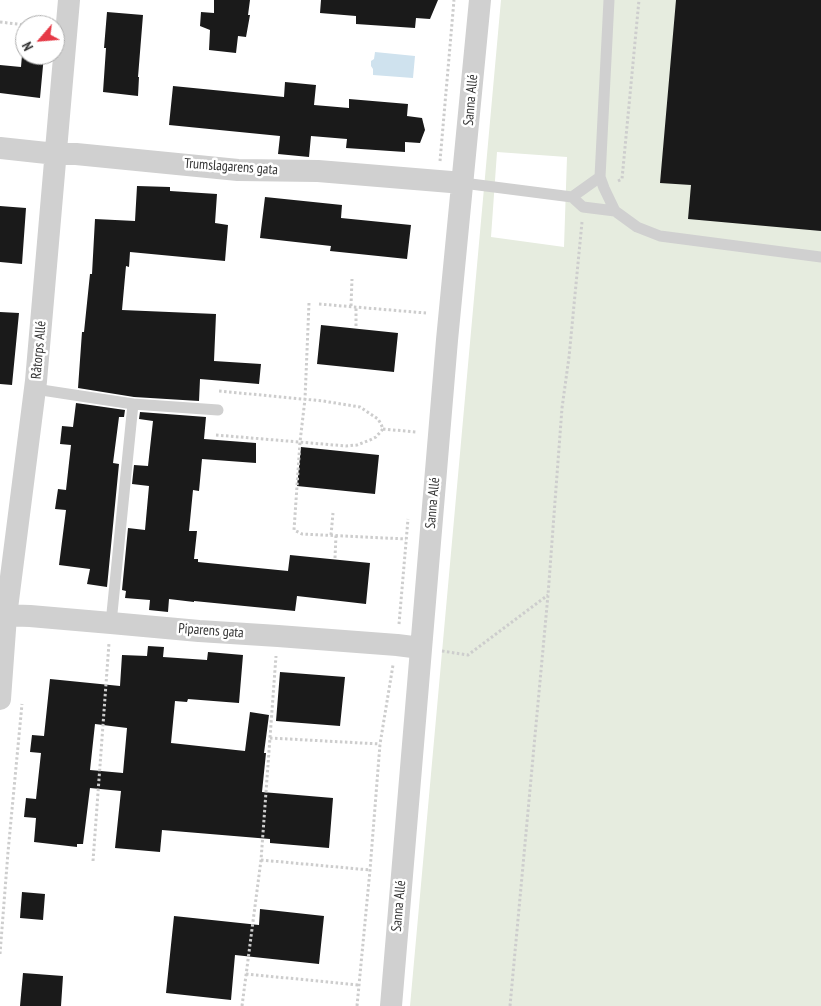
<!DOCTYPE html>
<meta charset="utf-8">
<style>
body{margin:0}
#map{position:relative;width:821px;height:1006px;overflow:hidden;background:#fff;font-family:"PT Sans Narrow",sans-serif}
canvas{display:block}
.north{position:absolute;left:15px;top:15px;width:50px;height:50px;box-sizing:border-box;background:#fff;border:1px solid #adadad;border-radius:50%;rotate:243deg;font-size:14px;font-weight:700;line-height:20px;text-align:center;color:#333}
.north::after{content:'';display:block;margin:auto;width:18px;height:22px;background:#e63946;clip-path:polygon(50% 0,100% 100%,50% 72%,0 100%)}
</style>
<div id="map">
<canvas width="821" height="1006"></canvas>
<div class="north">N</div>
</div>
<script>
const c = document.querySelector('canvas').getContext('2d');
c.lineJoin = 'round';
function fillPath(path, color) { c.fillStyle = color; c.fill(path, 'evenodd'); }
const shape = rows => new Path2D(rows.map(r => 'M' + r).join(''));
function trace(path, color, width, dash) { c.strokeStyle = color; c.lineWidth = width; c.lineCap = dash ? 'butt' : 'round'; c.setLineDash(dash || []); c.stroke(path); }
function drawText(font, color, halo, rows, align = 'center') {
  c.font = font + ' "PT Sans Narrow",sans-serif'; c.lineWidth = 5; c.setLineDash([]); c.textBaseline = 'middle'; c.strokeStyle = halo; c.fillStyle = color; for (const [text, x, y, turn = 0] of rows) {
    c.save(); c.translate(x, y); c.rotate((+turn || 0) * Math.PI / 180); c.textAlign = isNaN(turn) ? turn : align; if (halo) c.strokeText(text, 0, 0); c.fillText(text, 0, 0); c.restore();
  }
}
const green = shape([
 [501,0,821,0,821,1006,410,1006],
 [497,152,567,157,564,247,491,237]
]);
const water = shape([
 [375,52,415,56,413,78,373,75,373,69,371,66,371,61,374,59]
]);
const building = shape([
 [214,0,250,0,248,15,250,15,246,37,238,36,236,53,209,50,210,30,200,26,201,12,214,13],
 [321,0,438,0,430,19,416,18,415,28,356,24,356,16,320,13],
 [676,0,821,0,821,231,688,219,691,185,660,183],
 [107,12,143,15,138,77,139,77,138,96,103,92,106,48,104,48],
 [22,55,44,55,40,98,0,93,0,65,21,67],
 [285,82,316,85,314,105,349,108,349,99,408,104,407,116,422,118,425,130,420,143,405,142,405,152,346,148,347,139,311,136,309,157,278,154,280,136,169,125,173,86,284,97],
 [137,186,170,187,170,191,217,194,215,223,228,225,225,261,130,252,129,267,126,266,122,310,216,314,214,361,261,364,259,384,200,379,199,401,134,397,78,388,82,332,84,332,90,274,92,274,95,219,135,221],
 [265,197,342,205,341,218,411,225,407,259,330,251,331,246,260,238],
 [0,206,26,208,22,264,0,262],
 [0,312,19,313,12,385,0,384],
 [321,325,398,333,394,372,317,364],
 [76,403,125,410,124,417,119,417,113,463,119,464,107,587,87,584,90,569,59,565,66,510,55,509,58,489,66,490,71,445,60,444,62,426,73,427],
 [140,412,206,417,204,439,256,443,256,463,202,459,199,491,193,490,189,531,197,531,194,559,198,559,198,562,288,571,290,555,370,563,366,604,297,596,295,611,194,601,194,602,169,599,168,612,149,610,150,600,125,598,126,591,122,590,128,528,145,530,149,486,132,484,134,465,148,466,153,421,139,419],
 [301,447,379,455,375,494,297,486],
 [148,646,164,647,163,657,207,660,208,652,243,655,239,703,188,699,187,702,175,701,171,743,245,751,250,712,269,715,264,753,266,753,262,792,333,798,329,848,270,843,270,839,162,830,160,852,115,848,121,791,90,788,83,844,77,844,77,847,34,842,36,818,24,817,26,798,36,799,41,753,30,752,32,735,44,736,50,679,120,686,122,655,147,656],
 [95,724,127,728,123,773,90,770],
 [280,672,345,677,340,726,276,721],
 [22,892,45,894,43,920,20,918],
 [260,909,324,916,319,964,235,955,231,1000,166,993,174,916,259,925],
 [23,973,63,976,61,1006,20,1006]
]);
const path = shape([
 [0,22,25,25],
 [440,161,454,0],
 [618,181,622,179,639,0],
 [309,303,305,399,300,442,294,530,302,534,406,539],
 [319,304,426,313],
 [351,306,352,279],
 [356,326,356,307],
 [383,429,416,432],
 [216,435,346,446,357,445,370,440,376,437,383,429,381,424,378,419,360,407,323,401,219,391],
 [331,535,333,513],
 [335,558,336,535],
 [399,624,408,519],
 [442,651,468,655,548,595],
 [270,738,380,744],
 [261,860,370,870],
 [93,861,109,643],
 [0,954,8,852,22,704],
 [246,974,359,985],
 [242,1006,261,860,276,656],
 [357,1006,370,870,380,744,393,665],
 [510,1006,548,595,562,408,569,357,582,222]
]);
const lane = shape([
 [600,177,604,188,615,211,637,227,660,236,821,257],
 [463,183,572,197,600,177,609,0],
 [572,197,583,207,615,211],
 [35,389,133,404,111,623],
 [133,404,218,410]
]);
const street = shape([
 [0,148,56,154,76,154,238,170,318,171,463,183],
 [0,615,30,616,111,623,199,631,278,636,397,645,421,648],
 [0,699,6,616,36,381,69,0],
 [391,1006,447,340,480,0]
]);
const streetNames = [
 ["Sanna Allé",471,100,-85],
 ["Trumslagarens gata",231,167,4],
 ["Råtorps Allé",39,350,-85],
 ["Sanna Allé",433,503,-85],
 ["Piparens gata",211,631,4],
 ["Sanna Allé",399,906,-85]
];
fillPath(green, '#e6ecdf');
fillPath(water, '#cfe2ee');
fillPath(building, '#1a1a1a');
trace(path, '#cdcdcd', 3, [2.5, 2.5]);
trace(lane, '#d0d0d0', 11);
trace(street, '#d0d0d0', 22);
drawText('14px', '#333', '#fff', streetNames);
</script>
